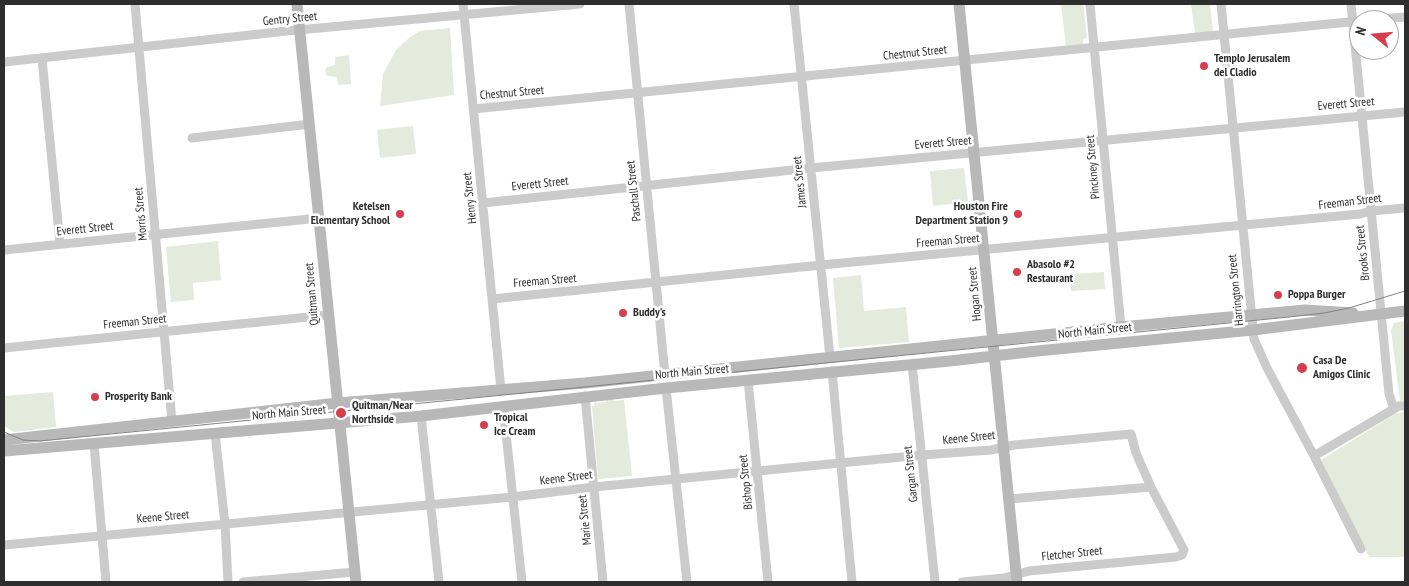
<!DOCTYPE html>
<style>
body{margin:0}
#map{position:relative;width:1409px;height:586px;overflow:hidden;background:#fff;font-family:"PT Sans Narrow",sans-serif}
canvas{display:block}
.frame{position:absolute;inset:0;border:5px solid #2e2e2e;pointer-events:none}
.north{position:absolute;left:1349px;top:10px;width:50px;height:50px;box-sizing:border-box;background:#fff;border:1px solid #ababab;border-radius:50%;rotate:287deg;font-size:14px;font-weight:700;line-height:20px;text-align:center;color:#2e2e2e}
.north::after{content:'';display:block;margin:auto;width:18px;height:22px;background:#d73d4d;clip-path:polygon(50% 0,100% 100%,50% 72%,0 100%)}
</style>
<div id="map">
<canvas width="1409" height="586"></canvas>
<div class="frame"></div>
<div class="north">N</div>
</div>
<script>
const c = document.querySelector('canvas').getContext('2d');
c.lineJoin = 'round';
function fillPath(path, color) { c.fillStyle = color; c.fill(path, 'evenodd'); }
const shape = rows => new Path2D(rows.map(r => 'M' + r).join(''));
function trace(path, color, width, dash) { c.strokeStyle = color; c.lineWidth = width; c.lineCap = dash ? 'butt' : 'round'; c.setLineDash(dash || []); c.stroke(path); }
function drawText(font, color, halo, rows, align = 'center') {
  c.font = font + ' "PT Sans Narrow",sans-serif'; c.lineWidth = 5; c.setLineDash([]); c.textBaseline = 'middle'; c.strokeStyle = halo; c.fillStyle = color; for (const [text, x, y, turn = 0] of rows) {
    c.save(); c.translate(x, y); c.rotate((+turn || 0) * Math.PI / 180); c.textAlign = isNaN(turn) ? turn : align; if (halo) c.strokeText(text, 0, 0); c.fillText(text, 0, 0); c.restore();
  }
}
const green = shape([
 [1061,4,1083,4,1087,38,1083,39,1083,44,1066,46],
 [1191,4,1210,4,1213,32,1195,33],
 [450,28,454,95,380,106,383,74,396,50,409,38,420,31],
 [349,55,351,84,338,85,337,77,327,76,325,70,327,67,335,65,335,57],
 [413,126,416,154,380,158,377,130],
 [964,168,968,202,933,206,930,171],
 [218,241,221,280,193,283,194,300,171,302,166,247],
 [1104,272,1105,289,1071,291,1070,274],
 [861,275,864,311,906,307,909,342,839,348,833,278],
 [1405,321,1405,402,1400,401,1391,330,1394,323],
 [53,392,56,427,14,432,4,426,4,396],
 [613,399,614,401,624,400,632,476,598,479,592,406,594,406,595,401,597,403,606,402,606,400],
 [1405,411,1405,557,1369,557,1321,460,1395,414]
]);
const street = shape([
 [135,4,172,422],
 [463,4,501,390],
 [629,4,665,375],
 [794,4,830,357],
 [1090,4,1121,327],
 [1221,4,1254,339,1267,368,1314,456,1361,549],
 [1351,4,1389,394,1394,409],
 [1368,20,1405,17],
 [42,59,60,244],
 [4,62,287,31,580,4],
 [473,109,1359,21],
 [192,138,310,124],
 [483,203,811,168,1405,112],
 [4,250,319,218],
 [492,299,821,265,1360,214,1371,211,1405,208],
 [4,348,328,315],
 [912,364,935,582],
 [832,371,852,582],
 [748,380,768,582],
 [666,388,687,582],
 [585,396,603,582],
 [503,406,522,582],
 [421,416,439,582],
 [215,433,225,524,228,582],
 [94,444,106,582],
 [1314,456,1394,409,1399,406,1405,406],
 [1009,499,1151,487],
 [4,545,512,497,594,487,922,455,991,450,1014,445,1131,434,1136,453,1151,487,1184,550,1182,555,1176,557,1029,571,1004,578,962,582],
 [243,582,355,572]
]);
const secondary = shape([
 [297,4,356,582],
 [959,4,1017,582],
 [4,440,338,403,585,383,1121,327,1305,310,1353,313],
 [4,451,421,416,666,388,950,361,1037,351,1253,330,1405,311]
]);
const tram = shape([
 [4,432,23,440,40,441,1289,317,1324,313,1349,308,1405,291]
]);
const markers = [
 [1204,66,5,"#d73d4d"],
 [400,214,5,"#d73d4d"],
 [1018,214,5,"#d73d4d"],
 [1017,272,5,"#d73d4d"],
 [1278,295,5,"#d73d4d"],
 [623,313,5,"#d73d4d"],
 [1302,368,6,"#d73d4d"],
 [95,397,5,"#d73d4d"],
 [341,413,6,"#d73d4d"],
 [484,425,5,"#d73d4d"]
];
const streetNames = [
 ["Gentry Street",290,19,-6],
 ["Chestnut Street",915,53,-6],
 ["Chestnut Street",512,93,-5],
 ["Everett Street",1346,104,-5],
 ["Everett Street",943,143,-5],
 ["Pinckney Street",1093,167,-95],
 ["James Street",800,182,-96],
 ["Everett Street",540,184,-6],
 ["Paschall Street",634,191,-96],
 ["Henry Street",470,198,-96],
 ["Freeman Street",1350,202,-7],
 ["Morris Street",141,214,-95],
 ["Everett Street",85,229,-6],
 ["Freeman Street",948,241,-5],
 ["Brooks Street",1363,253,-96],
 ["Freeman Street",545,281,-5],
 ["Harrington Street",1236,290,-96],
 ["Quitman Street",312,294,-95],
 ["Hogan Street",975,294,-95],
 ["Freeman Street",135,322,-6],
 ["North Main Street",1095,331,-6],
 ["North Main Street",692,372,-5],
 ["North Main Street",289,413,-5],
 ["Keene Street",969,438,-6],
 ["Gargan Street",911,474,-96],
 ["Keene Street",566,478,-7],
 ["Bishop Street",746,482,-96],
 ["Keene Street",163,517,-5],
 ["Marie Street",585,520,-96],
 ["Fletcher Street",1072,554,-6]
];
const poiNames = [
 ["Templo Jerusalem",1214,59],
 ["del Cladio",1214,73],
 ["Ketelsen",390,207,"right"],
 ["Elementary School",390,221,"right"],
 ["Houston Fire",1008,207,"right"],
 ["Department Station 9",1008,221,"right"],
 ["Abasolo #2",1027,265],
 ["Restaurant",1027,279],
 ["Poppa Burger",1288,295],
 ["Buddy's",633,313],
 ["Casa De",1313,361],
 ["Amigos Clinic",1313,375],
 ["Prosperity Bank",105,397],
 ["Quitman/Near",352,406],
 ["Northside",352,420],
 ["Tropical",494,418],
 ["Ice Cream",494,432]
];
fillPath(green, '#e4eadc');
trace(street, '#cbcbcb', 9);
trace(secondary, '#b8b8b8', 11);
trace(tram, '#838383', 1);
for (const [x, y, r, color] of markers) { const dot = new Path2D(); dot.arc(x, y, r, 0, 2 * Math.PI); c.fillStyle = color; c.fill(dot); trace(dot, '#fff', 2); }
drawText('12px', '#2e2e2e', '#fff', streetNames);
drawText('bold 12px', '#2e2e2e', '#fff', poiNames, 'left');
</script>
